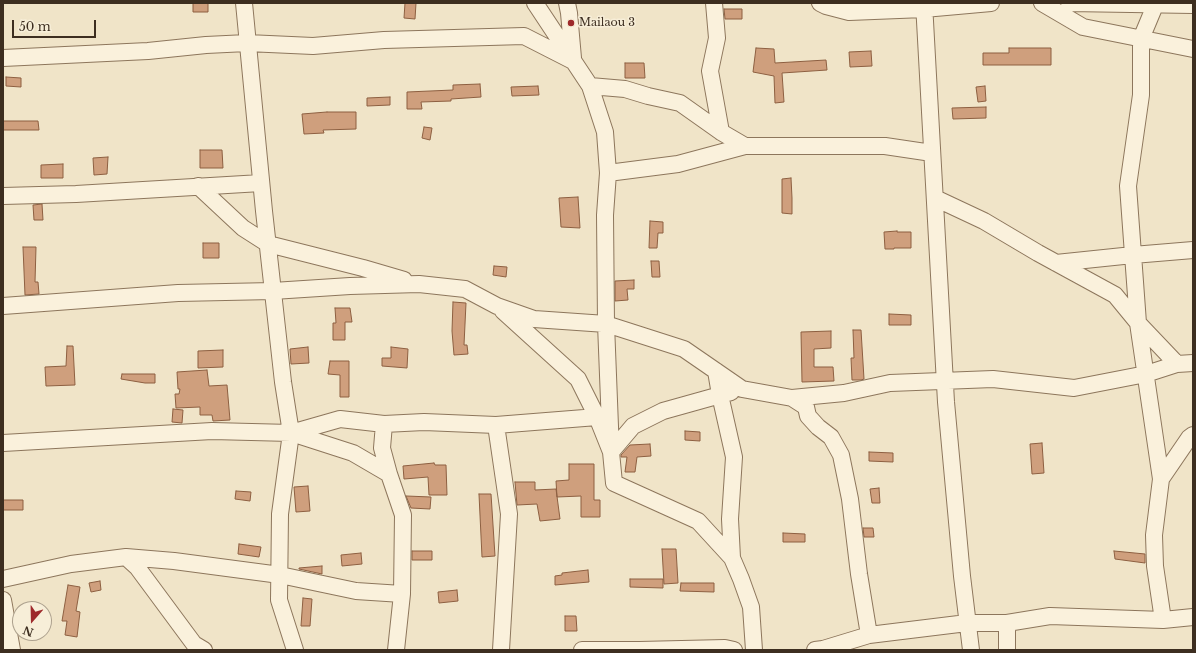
<!DOCTYPE html>
<style>
body{margin:0}
#map{position:relative;width:1196px;height:653px;overflow:hidden;background:#f0e4c8;font-family:"Libre Baskerville",serif}
canvas{display:block}
.frame{position:absolute;inset:0;border:4px solid #3d2e20;pointer-events:none}
.north{position:absolute;left:12px;top:601px;width:40px;height:40px;box-sizing:border-box;background:#f7eed8;border:1px solid #ada18e;border-radius:50%;rotate:200deg;font-size:11px;font-weight:700;line-height:16px;text-align:center;color:#3d2e20}
.north::after{content:'';display:block;margin:auto;width:14px;height:18px;background:#9e2a2b;clip-path:polygon(50% 0,100% 100%,50% 72%,0 100%)}
.scale{position:absolute;left:12px;top:20px;width:84px;height:18px;box-sizing:border-box;border:2px solid #3d2e20;border-top:0;padding-left:5px;font-size:12px;line-height:14px;white-space:nowrap;color:#3d2e20;-webkit-text-stroke:3px #f7eed8;paint-order:stroke}
</style>
<div id="map">
<canvas width="1196" height="653"></canvas>
<div class="frame"></div>
<div class="north">N</div>
<div class="scale">50 m</div>
</div>
<script>
const c = document.querySelector('canvas').getContext('2d');
c.lineJoin = 'round';
function fillPath(path, color) { c.fillStyle = color; c.fill(path, 'evenodd'); }
const shape = rows => new Path2D(rows.map(r => 'M' + r).join(''));
function trace(path, color, width, dash) { c.strokeStyle = color; c.lineWidth = width; c.lineCap = dash ? 'butt' : 'round'; c.setLineDash(dash || []); c.stroke(path); }
function drawText(font, color, halo, rows, align = 'center') {
  c.font = font + ' "Libre Baskerville",serif'; c.lineWidth = 3; c.setLineDash([]); c.textBaseline = 'middle'; c.strokeStyle = halo; c.fillStyle = color; for (const [text, x, y, turn = 0] of rows) {
    c.save(); c.translate(x, y); c.rotate((+turn || 0) * Math.PI / 180); c.textAlign = isNaN(turn) ? turn : align; if (halo) c.strokeText(text, 0, 0); c.fillText(text, 0, 0); c.restore();
  }
}
const building = shape([
 [193,3,208,3,208,12,193,12,193,3],
 [405,3,416,3,415,19,404,18,405,3],
 [724,9,742,9,742,19,725,19,724,9],
 [756,48,774,49,775,63,826,60,827,70,782,73,784,102,775,103,774,76,753,72,756,48],
 [1009,48,1051,48,1051,65,983,65,983,53,1009,53,1009,48],
 [871,51,872,66,850,67,849,52,871,51],
 [625,63,644,63,645,78,625,78,625,63],
 [6,77,21,78,21,87,6,86,6,77],
 [480,84,481,97,451,99,451,101,421,102,422,109,407,109,407,92,453,90,453,85,480,84],
 [538,86,539,95,512,96,511,87,538,86],
 [985,86,986,101,978,102,976,87,985,86],
 [390,97,390,105,367,106,367,98,390,97],
 [986,107,986,118,953,119,952,108,986,107],
 [327,112,356,112,356,129,323,130,324,133,304,134,302,114,327,112],
 [3,121,38,121,39,130,3,130,3,121],
 [424,127,432,128,430,140,422,138,424,127],
 [200,150,222,150,223,168,200,168,200,150],
 [108,157,107,174,94,175,93,158,108,157],
 [63,164,63,178,41,178,41,165,63,164],
 [791,178,792,198,792,214,782,213,782,179,791,178],
 [578,197,580,228,561,227,559,198,578,197],
 [42,204,43,220,34,220,33,205,42,204],
 [650,221,663,222,663,233,658,233,657,248,649,248,650,221],
 [897,231,897,232,911,232,911,248,894,248,894,249,885,249,884,232,897,231],
 [203,243,219,243,219,258,203,258,203,243],
 [23,247,36,247,35,282,38,282,39,294,25,295,23,247],
 [651,261,659,261,660,277,652,277,651,261],
 [494,266,507,267,506,277,493,275,494,266],
 [634,280,634,289,627,289,628,300,615,301,615,281,634,280],
 [453,302,466,303,464,345,467,345,468,354,454,355,452,331,453,302],
 [335,308,350,308,352,322,345,322,345,340,333,340,333,323,336,323,335,308],
 [889,314,911,315,911,325,889,325,889,314],
 [853,330,861,330,864,379,861,380,852,380,851,358,854,358,853,330],
 [831,331,831,348,814,349,814,367,833,367,834,381,802,382,801,332,831,331],
 [67,346,73,346,75,385,46,386,45,367,66,366,67,346],
 [308,347,309,363,291,364,290,349,308,347],
 [391,347,408,349,407,368,382,366,382,358,391,358,391,347],
 [223,350,223,367,198,368,198,351,223,350],
 [330,361,349,361,349,397,340,397,340,375,328,374,330,361],
 [207,370,209,386,227,385,230,420,213,421,212,415,200,415,200,407,176,408,175,394,179,394,180,389,178,389,177,372,207,370],
 [122,374,155,374,155,383,145,383,121,379,122,374],
 [173,409,183,410,182,423,172,422,173,409],
 [685,431,700,432,700,441,685,440,685,431],
 [1042,443,1044,473,1032,474,1030,444,1042,443],
 [650,444,651,456,637,457,635,472,625,472,627,457,621,457,621,455,630,445,650,444],
 [869,452,893,453,893,462,869,461,869,452],
 [434,463,435,465,446,465,447,495,429,495,428,477,404,479,403,466,434,463],
 [569,464,594,464,594,500,600,500,600,517,581,517,581,496,557,497,556,481,569,480,569,464],
 [515,482,535,482,535,490,556,489,560,519,540,521,537,504,517,505,515,482],
 [308,486,310,511,296,512,294,487,308,486],
 [879,488,880,503,872,503,870,489,879,488],
 [236,491,251,492,250,501,235,499,236,491],
 [479,494,491,494,495,556,482,557,479,494],
 [406,496,431,497,430,509,411,508,406,496],
 [3,500,23,500,23,510,3,510,3,500],
 [863,528,873,528,874,537,864,537,863,528],
 [783,533,805,534,805,542,783,542,783,533],
 [239,544,261,547,259,557,238,554,239,544],
 [662,549,676,549,678,583,664,584,662,549],
 [412,551,432,551,432,560,412,560,412,551],
 [1114,551,1145,554,1145,563,1115,559,1114,551],
 [361,553,362,564,342,566,341,555,361,553],
 [322,566,322,574,299,569,299,568,322,566],
 [588,570,589,582,555,585,555,576,562,575,562,573,588,570],
 [630,579,663,579,663,588,630,587,630,579],
 [100,581,101,590,91,592,89,583,100,581],
 [681,583,714,583,714,592,680,591,681,583],
 [68,585,80,587,76,611,80,612,77,637,65,635,67,621,62,621,68,585],
 [457,590,458,601,439,603,438,592,457,590],
 [303,598,312,599,310,626,301,626,303,598],
 [565,616,576,616,577,631,565,631,565,616]
]);
const minor = shape([
 [244,3,264,211,283,382,291,433,280,514,279,600,295,650],
 [535,3,590,86,605,132,608,173,605,215,606,324,611,452],
 [567,3,569,13,573,58],
 [714,3,717,38,710,71,721,132],
 [820,3,826,6,849,12,924,9,991,3],
 [924,3,946,402,962,576,971,650],
 [1042,3,1083,27,1193,49],
 [1069,3,1193,5],
 [1156,3,1141,39,1141,95,1128,186,1138,323,1161,479,1154,535,1155,566,1163,620],
 [3,58,148,51,206,45,247,43,313,46,384,40,524,36,573,61],
 [590,86,625,89,648,96,680,103,721,132,745,146],
 [608,173,678,164,745,146,885,146,932,153],
 [198,186,243,228,268,244,363,268,404,280],
 [3,196,76,194,261,183],
 [935,198,984,221,1038,253,1115,295,1138,323,1177,364],
 [1056,263,1133,255,1193,250],
 [3,306,178,293,273,291,350,286,419,284,465,289,497,306,534,319,606,324,684,349,742,389,792,398,844,393,890,383,993,379,1074,388,1146,374,1177,364,1193,363],
 [503,311,578,379,597,417,611,452,614,483,698,521,732,558,741,579,751,607,754,650],
 [716,371,720,395,734,457,730,519,732,558],
 [792,398,806,407,808,416,818,427,831,437,841,455,850,499,859,574,869,635],
 [384,424,382,448,389,474],
 [496,425,509,514,501,650],
 [291,433,340,419,384,424,424,422,496,425,597,417],
 [3,443,212,431,291,433,353,453,389,474,403,515,402,594,396,650],
 [611,452,633,426,663,411,731,392],
 [1161,479,1189,438,1193,435],
 [126,557,137,567,194,644,204,650],
 [3,579,71,564,126,557,174,561,280,575,356,591,402,594],
 [3,600,12,650],
 [582,650,639,650,725,648,734,650],
 [815,650,823,649,869,635,967,623,1007,623,1050,616,1163,620,1193,617],
 [1007,650,1007,623]
]);
const markers = [
 [571,23,4,"#9e2a2b"]
];
const poiNames = [
 ["Mailaou 3",579,23]
];
fillPath(building, '#cf9f7d');
trace(building, '#8d5f41', 1);
trace(minor, '#8d765c', 18);
trace(minor, '#faf1dc', 16);
for (const [x, y, r, color] of markers) { const dot = new Path2D(); dot.arc(x, y, r, 0, 2 * Math.PI); c.fillStyle = color; c.fill(dot); trace(dot, '#f7eed8', 1.5); }
drawText('11px', '#3d2e20', '#f7eed8', poiNames, 'left');
</script>
